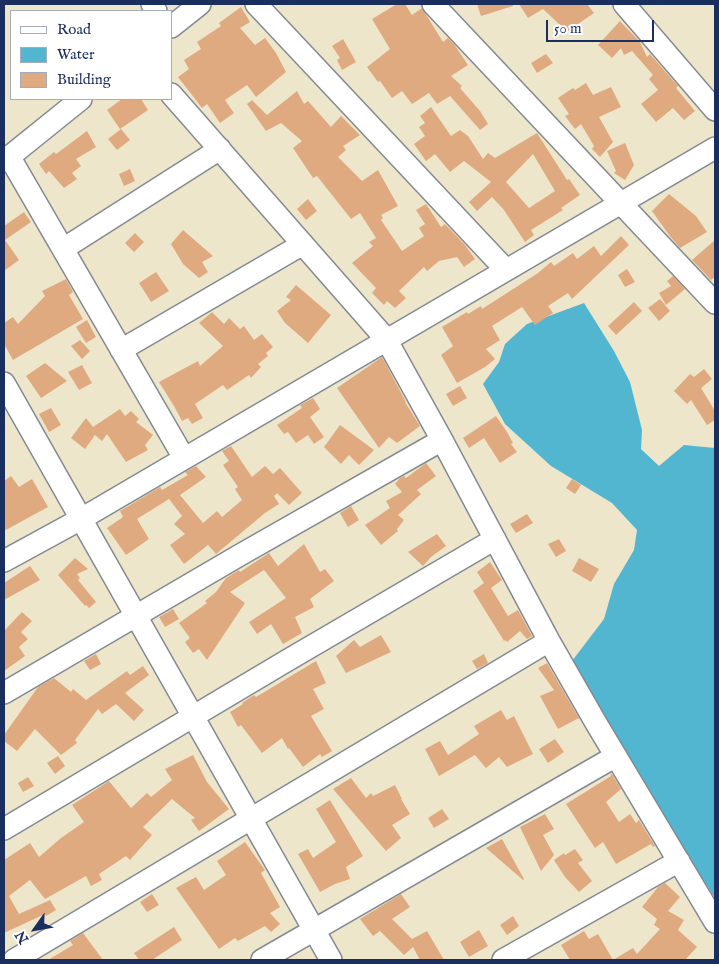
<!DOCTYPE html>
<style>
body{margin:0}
#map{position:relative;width:719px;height:964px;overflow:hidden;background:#eee6ca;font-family:"IM FELL English",serif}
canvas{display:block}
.frame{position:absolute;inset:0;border:5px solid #1b2f5e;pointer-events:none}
.legend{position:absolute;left:10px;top:10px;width:162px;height:90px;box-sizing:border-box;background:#fff;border:1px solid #a4acbf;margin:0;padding:6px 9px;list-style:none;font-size:15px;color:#1b2f5e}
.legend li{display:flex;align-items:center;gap:10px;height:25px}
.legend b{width:25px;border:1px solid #a4acbf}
.north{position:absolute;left:10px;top:904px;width:50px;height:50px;-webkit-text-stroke:4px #fff;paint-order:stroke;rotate:238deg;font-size:14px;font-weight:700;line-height:20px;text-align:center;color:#1b2f5e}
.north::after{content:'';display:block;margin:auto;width:18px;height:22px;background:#1b2f5e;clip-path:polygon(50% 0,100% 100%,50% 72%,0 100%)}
.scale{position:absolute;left:546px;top:20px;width:108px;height:22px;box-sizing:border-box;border:2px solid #1b2f5e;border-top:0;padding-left:6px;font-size:15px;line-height:18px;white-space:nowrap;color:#1b2f5e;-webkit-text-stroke:4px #fff;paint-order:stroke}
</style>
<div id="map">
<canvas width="719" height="964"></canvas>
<div class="frame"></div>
<ul class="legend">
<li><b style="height:6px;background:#fff"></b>Road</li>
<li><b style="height:14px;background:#53b6d1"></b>Water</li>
<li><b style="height:14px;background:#e0aa80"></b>Building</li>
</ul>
<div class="north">N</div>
<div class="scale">50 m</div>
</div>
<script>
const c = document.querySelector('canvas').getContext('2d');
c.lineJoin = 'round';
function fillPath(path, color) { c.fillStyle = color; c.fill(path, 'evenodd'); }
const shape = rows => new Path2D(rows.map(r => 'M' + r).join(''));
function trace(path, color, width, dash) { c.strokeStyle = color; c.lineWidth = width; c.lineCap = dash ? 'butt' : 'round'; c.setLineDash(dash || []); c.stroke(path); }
const water = shape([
 [584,303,614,351,630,382,642,430,641,449,659,466,684,445,715,448,715,898,633,772,572,661,604,619,614,584,634,550,637,530,612,503,551,466,505,424,483,384,499,362,505,344,527,324]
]);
const building = shape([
 [397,4,405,4,412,15,422,8,443,42,448,38,454,44,468,65,451,76,462,86,460,88,480,111,488,124,480,130,450,96,437,104,429,93,412,104,402,91,392,98,380,81,378,82,367,67,390,49,372,19],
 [477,4,513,4,513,6,481,16],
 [519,4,587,4,594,13,565,33,561,26,543,9,528,18],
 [241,7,250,22,240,28,255,45,265,38,276,53,286,72,256,97,247,85,225,100,234,113,220,123,207,104,202,108,178,77,189,69,184,60,201,49,197,42,221,26,219,23],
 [620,21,640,42,647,57,650,54,678,86,676,88,695,111,684,120,673,108,656,122,641,104,658,90,649,79,653,75,632,51,624,55,621,48,612,58,598,45],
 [343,39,356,62,342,70,337,60,340,58,332,46],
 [546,54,553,63,537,73,531,63],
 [586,83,593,95,611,87,621,107,599,117,613,142,600,157,592,149,594,146,581,124,575,129,565,116,569,114,558,98,573,88,575,90],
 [297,91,304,104,308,101,331,127,341,116,360,135,343,146,346,150,338,157,362,181,378,170,398,206,381,215,383,218,381,220,402,251,424,236,419,228,425,224,416,210,426,204,441,227,445,224,465,245,475,259,464,267,457,257,439,261,427,271,424,267,399,291,406,298,395,308,387,301,384,305,372,293,376,288,352,263,373,246,369,242,376,238,360,213,351,219,317,176,313,178,293,148,302,141,281,123,266,131,247,104,252,100,267,115],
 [122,99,141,99,148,110,120,129,107,110],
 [431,107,451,136,460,130,468,136,483,159,488,153,495,158,537,133,567,180,569,179,580,195,561,208,563,210,531,230,534,235,525,242,504,210,492,197,477,211,469,202,491,182,464,161,450,172,435,154,426,161,414,144,425,136,419,127,425,123,420,116],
 [533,154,555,191,529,208,506,182],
 [121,129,130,140,117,150,108,139],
 [87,131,96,147,76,159,81,166,72,173,77,179,64,188,49,171,46,174,39,164,54,152,56,154],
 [625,143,634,165,625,180,614,173,616,171,607,151],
 [130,169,135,181,124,186,119,174],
 [669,194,696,216,707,232,680,248,669,235,652,211],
 [308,199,317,211,306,220,297,209],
 [24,212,31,222,5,240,19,260,4,271,4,226],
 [183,230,213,256,202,262,208,272,199,278,183,264,171,244],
 [135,233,144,242,134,252,125,243],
 [621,236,629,245,572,299,568,293,548,306,553,313,535,325,522,307,492,326,500,340,486,349,495,359,485,367,457,383,441,355,453,346,442,327,467,312,468,314,481,306,482,309,538,273,551,262,554,266,573,253,577,259,594,246,601,256],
 [715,240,715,277,711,280,692,260],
 [627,269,635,282,625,287,618,275],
 [156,272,169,291,151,302,139,283],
 [673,276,685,289,666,305,659,293,671,286,667,281],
 [66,279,73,292,69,295,83,319,13,360,4,344,4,323,13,317,18,324,45,296,42,291],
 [296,285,331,315,308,343,285,323,277,311,291,300,286,297],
 [660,299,670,311,659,321,648,308],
 [634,302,642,311,616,335,608,326],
 [212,312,224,324,229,318,240,329,244,326,254,340,262,334,273,347,266,353,268,356,258,364,261,367,251,378,249,375,227,390,223,385,195,404,203,418,192,424,188,418,182,421,174,406,159,382,198,361,200,366,223,346,199,323],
 [87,320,96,337,86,343,76,327],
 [80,340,90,351,82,359,71,346],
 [382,357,406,402,405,402,420,426,397,443,389,437,379,448,337,388],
 [45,363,67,381,41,398,26,376],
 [82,365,92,383,79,390,68,372],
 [704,369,712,379,701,388,715,411,715,420,707,425,691,400,687,404,674,391,690,374,694,377],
 [460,386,467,398,453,406,446,394],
 [313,398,320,409,310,417,324,437,314,444,308,435,296,443,288,432,284,434,277,425,302,408,300,405],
 [51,408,61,425,49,432,39,414],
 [120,409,125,416,131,411,139,419,136,422,153,435,145,445,148,450,126,462,107,434,102,441,95,435,85,449,71,438,86,418,93,427],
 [496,416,507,432,513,443,511,444,517,452,500,463,484,438,469,448,463,438],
 [340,425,374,450,359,465,349,455,341,464,324,447],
 [231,446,252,477,265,466,273,474,280,468,302,493,289,505,277,493,274,496,279,504,265,513,216,554,208,545,184,564,170,545,185,534,174,524,182,516,169,499,137,519,149,539,126,555,107,528,123,517,120,511,160,487,162,490,188,475,185,472,196,466,206,477,180,495,203,523,217,511,222,517,242,500,235,489,238,487,223,465,229,461,222,451],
 [426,463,436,476,417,490,421,494,398,515,404,520,397,529,398,531,381,545,365,525,390,508,386,501,402,492,395,484,400,478,404,476,406,478],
 [11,476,19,487,32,479,48,507,4,531,4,481],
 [572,479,581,485,575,494,566,488],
 [351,506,359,520,348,527,340,513],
 [527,514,533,523,516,533,510,524],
 [437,534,446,546,431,557,423,566,408,552],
 [559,539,566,551,556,557,548,544],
 [304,544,320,572,325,569,334,581,310,599,314,607,295,617,302,633,283,644,271,624,257,634,249,622,286,598,264,570,230,592,245,603,207,660,199,649,193,653,185,642,190,638,179,623,207,603,205,601,216,592,226,578,239,570,240,572,269,553,278,566],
 [75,558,88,569,77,574,80,578,78,580,96,602,89,608,86,605,85,606,58,575],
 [579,558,599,569,591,582,572,571],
 [490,562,502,580,491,588,508,616,518,610,532,636,527,639,520,631,507,642,505,640,504,641,473,591,484,583,477,572],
 [30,566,40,580,4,600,4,583],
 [173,609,179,619,165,627,159,617],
 [22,612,32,621,21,632,28,639,19,647,25,656,4,671,4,631],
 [381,635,391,652,346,673,336,656,354,640,360,647],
 [96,654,101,664,90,670,84,661],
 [484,654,488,663,477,669,472,661],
 [316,661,326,683,313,689,324,709,311,716,332,751,322,757,320,754,303,767,289,748,288,749,282,738,262,753,241,725,238,727,230,712,243,704,242,703,254,695,256,697],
 [547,663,579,718,558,729,540,696,554,690,538,668],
 [143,666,149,675,125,693,144,710,134,721,116,704,102,714,98,709,75,740,77,743,61,755,35,729,17,751,4,741,4,735,38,687,54,678,71,692,73,689,86,700,127,671,130,675],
 [501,710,507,720,514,716,533,754,507,767,499,757,486,768,475,755,439,776,425,749,440,741,448,755,479,734,474,726],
 [555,739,564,752,548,763,539,749],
 [193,755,207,782,229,809,199,831,191,820,195,818,172,799,143,827,152,835,130,860,126,856,99,874,102,880,91,886,86,876,45,899,30,880,9,896,19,914,50,900,56,910,46,916,45,914,4,933,4,860,30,843,39,857,61,838,84,822,72,805,109,781,131,808,147,793,151,797,172,780,165,769],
 [58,756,65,766,55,774,47,763],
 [612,774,621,789,606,802,619,822,630,814,636,823,639,820,655,846,653,847,651,844,616,864,603,842,595,848,566,804,611,776,610,775],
 [28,777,34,786,23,792,18,783],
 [351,778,366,798,371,793,373,796,395,785,402,799,401,799,410,814,392,825,401,838,386,851,333,789],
 [330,800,363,856,346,867,350,879,335,884,320,892,298,854,308,849,313,858,336,842,316,809],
 [442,809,449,819,434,828,428,818],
 [545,814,554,829,543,835,554,855,541,871,520,827],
 [502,839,524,879,523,880,486,848],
 [245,842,265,870,261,873,280,907,270,913,280,924,271,932,265,926,238,941,235,938,219,949,176,888,196,877,204,890,226,875,217,861],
 [575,849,583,860,578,863,592,881,579,892,565,877,554,860,564,853,565,855],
 [665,883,680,897,668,911,684,920,678,930,697,947,685,960,570,960,561,945,584,931,589,939,598,934,613,960,633,948,637,954,660,929,654,925,657,919,642,907,658,887],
 [152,894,159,905,147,912,140,902],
 [401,894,410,907,392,919,412,939,427,931,444,960,420,960,413,947,404,955,380,931,373,936,360,919],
 [513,916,519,926,507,935,500,925],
 [174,927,182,940,152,960,139,960,134,953],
 [479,930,488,946,469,957,460,942],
 [83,933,103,960,48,960,73,945,70,941]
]);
const minor = shape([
 [152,4,156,11],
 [256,4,506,270],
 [433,4,715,303],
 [624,4,715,110],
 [171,27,200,4],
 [171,94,386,339,442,440,549,641,596,723,715,922],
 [9,156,184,458],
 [4,161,81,99],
 [63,249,220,149],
 [121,350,303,244],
 [4,383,331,960],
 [4,561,81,519,715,148],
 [4,693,240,555,442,440],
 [4,829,288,660,495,539],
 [14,960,549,641],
 [262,960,616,756],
 [503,960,679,861]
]);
fillPath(water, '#53b6d1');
fillPath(building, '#e0aa80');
trace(minor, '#848a94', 24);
trace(minor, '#fff', 21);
</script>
